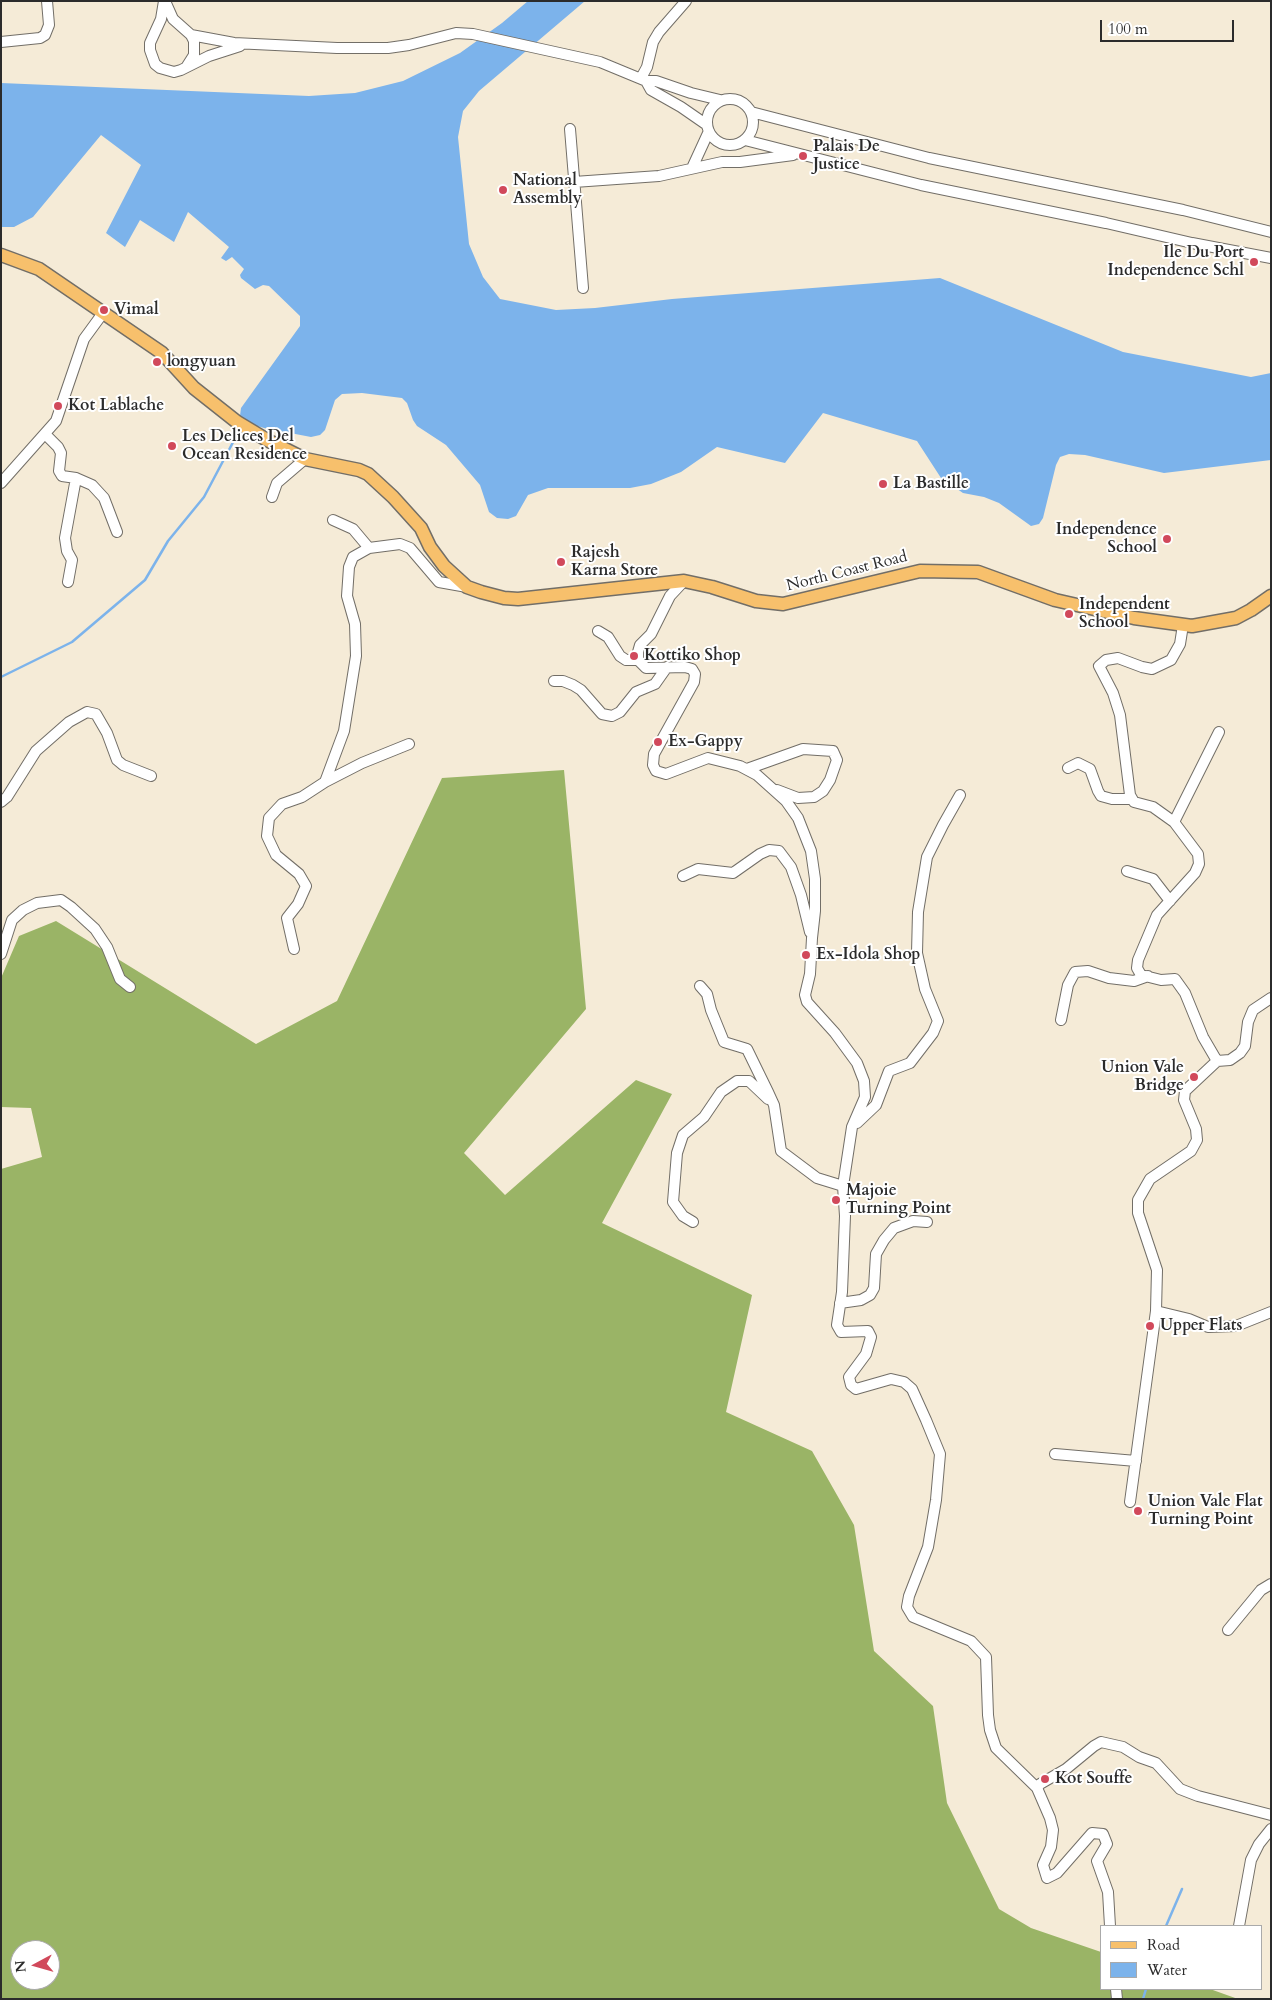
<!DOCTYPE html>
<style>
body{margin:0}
#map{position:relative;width:1272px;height:2000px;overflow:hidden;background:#f5ebd7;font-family:Cardo,serif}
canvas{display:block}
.frame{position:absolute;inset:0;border:2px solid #2b2b2b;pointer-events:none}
.legend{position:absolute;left:1100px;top:1925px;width:162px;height:65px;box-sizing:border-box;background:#fff;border:1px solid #aaa;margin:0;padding:6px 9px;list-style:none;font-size:15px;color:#2b2b2b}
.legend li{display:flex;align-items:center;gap:10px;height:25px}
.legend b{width:25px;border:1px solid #aaa}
.north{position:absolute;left:10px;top:1940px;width:50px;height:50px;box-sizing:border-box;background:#fff;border:1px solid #aaa;border-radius:50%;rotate:264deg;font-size:14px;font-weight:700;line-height:20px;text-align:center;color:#2b2b2b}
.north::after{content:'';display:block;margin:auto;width:18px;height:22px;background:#d1495b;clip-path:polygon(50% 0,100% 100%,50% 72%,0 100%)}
.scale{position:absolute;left:1100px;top:20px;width:134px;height:22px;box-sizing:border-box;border:2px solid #2b2b2b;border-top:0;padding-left:6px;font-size:15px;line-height:18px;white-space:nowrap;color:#2b2b2b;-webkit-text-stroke:4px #fff;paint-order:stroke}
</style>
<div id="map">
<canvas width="1272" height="2000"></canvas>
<div class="frame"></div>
<ul class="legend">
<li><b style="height:6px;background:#f7c06c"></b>Road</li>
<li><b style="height:14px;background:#7cb3eb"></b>Water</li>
</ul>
<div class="north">N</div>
<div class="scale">100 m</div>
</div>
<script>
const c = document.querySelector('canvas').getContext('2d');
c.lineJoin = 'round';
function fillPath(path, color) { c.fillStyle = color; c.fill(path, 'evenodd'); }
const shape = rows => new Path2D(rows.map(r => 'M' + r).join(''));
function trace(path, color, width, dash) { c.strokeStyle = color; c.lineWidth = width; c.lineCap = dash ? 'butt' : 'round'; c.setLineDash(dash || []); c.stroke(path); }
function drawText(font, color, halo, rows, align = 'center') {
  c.font = font + ' Cardo,serif'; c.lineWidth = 4; c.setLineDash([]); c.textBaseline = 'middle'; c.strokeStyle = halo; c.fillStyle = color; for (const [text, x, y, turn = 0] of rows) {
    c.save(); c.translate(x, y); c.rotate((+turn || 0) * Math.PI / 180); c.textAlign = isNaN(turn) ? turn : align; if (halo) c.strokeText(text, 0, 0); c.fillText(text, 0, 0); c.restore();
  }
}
const forest = shape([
 [564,770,586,1009,464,1153,505,1195,636,1080,672,1094,602,1223,752,1295,726,1412,812,1451,854,1525,874,1651,933,1706,947,1803,999,1909,1031,1928,1101,1952,1101,1989,1210,1989,1238,1999,1,1999,1,1169,42,1157,31,1108,1,1107,1,978,19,936,56,921,256,1044,337,1001,442,778],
 [20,1950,50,1950,50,1980,20,1980]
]);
const water = shape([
 [528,1,585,1,479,91,463,111,458,137,469,244,483,277,500,299,556,310,595,308,672,299,940,278,1123,352,1251,377,1271,373,1271,460,1164,473,1085,455,1069,454,1060,457,1056,465,1043,518,1039,524,1031,526,999,503,984,497,963,493,941,478,917,441,823,413,785,463,717,447,681,472,651,484,630,488,548,488,528,495,516,516,508,519,497,518,489,512,480,485,446,445,417,426,413,420,407,403,402,398,362,393,342,394,335,400,325,430,320,435,311,437,264,428,244,422,240,416,241,408,300,326,300,316,269,286,263,285,255,289,241,278,240,275,244,269,232,257,226,261,221,258,229,247,188,212,174,242,140,220,125,247,106,233,141,165,101,135,33,217,14,227,1,227,1,83,309,96,355,93,403,81,460,53,502,23]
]);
const stream = shape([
 [1,677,72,642,145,580,168,541,204,497,240,429],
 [1166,1926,1182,1889],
 [1143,1999,1146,1989]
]);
const minor = shape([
 [164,1,161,19,150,43,150,50,155,64,160,68,174,72,181,70,209,56,240,46],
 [165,1,173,19,191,35,194,41,194,55,187,66],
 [191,35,234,43,337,48,388,48,409,45,456,33,473,34,600,62,646,81,656,81,691,93,720,100],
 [1,42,40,38,45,35,49,25,47,1],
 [641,78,647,67,653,42,659,32,686,1],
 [646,81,651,90,681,107,707,125],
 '707 122a23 23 0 1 1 46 0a23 23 0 1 1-46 0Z',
 [751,112,929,158,1183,210,1271,232],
 [570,129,583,288],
 [745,140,921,185,1106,223,1192,243,1271,258],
 [692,168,709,131],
 [574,182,659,176,722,162,740,162,793,155],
 [45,434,58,447,61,453,59,471,62,476,76,478,92,485,104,498,117,532],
 [1,483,56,421,84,339,103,313],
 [272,497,277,483,305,459],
 [333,520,353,529,369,548],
 [684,581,670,596,651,634,640,645,638,652,638,660,646,668,685,667,692,669,695,674,694,682,654,754,653,765,656,771,666,774,708,758,740,766,757,775,786,801,798,818,811,851,815,879,815,911,812,938,810,974,805,995,807,1002,835,1033,857,1063,864,1081,865,1097,852,1127,843,1186,845,1216,842,1292,837,1325,841,1332,868,1331,871,1337,866,1354,849,1377,851,1385,856,1389,891,1379,904,1382,912,1389,926,1420,940,1454,936,1500,928,1547,909,1596,907,1607,913,1617,971,1641,986,1657,988,1715,990,1730,996,1748,1037,1788],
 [68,582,72,560,67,551,65,538,76,478],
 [1183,625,1180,644,1171,660,1152,669,1142,667,1118,658,1106,660,1099,666,1113,693,1120,715,1130,795,1134,802,1153,807,1174,822,1198,854,1199,864,1195,873,1157,915,1138,960,1137,968,1141,975,1161,980,1175,979,1185,993,1203,1037,1217,1061],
 [598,631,608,637,620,656,626,660,638,660],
 [554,681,563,681,573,685,581,690,602,714,612,716,620,712,636,692,655,684,667,667],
 [1068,768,1078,763,1090,769,1098,791,1101,796,1112,799,1132,799],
 [747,769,803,749,833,751,837,760,830,780,823,791,814,797,798,798,777,790],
 [325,782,362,763,409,744],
 [1,802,7,797,36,751,69,722,87,712,96,714,107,733,117,760,123,765,151,776],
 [1174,822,1219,732],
 [1127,871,1153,879,1170,901],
 [683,876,698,869,733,873,760,854,769,850,779,851,791,867,801,895,810,932],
 [294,949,287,918,298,904,306,886,299,874,276,855,267,836,269,818,282,804,302,797,325,782,344,731,356,656,355,624,347,596,349,567,353,557,369,548,400,544,410,548,439,582,467,587],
 [1,954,12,920,23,910,37,903,61,900,71,907,95,929,107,947,120,979,130,987],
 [700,986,707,994,711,1010,724,1042,747,1049,768,1092,774,1105,781,1151,817,1178,843,1186],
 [1061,1020,1068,985,1075,972,1088,971,1109,978,1134,981,1148,976],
 [857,1123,876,1105,889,1071,910,1063,933,1033,938,1021,925,989,917,953,918,912,927,857,943,825,960,795],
 [693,1222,683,1216,673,1202,677,1153,683,1135,704,1117,721,1092,737,1081,749,1081,768,1099],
 [840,1303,861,1300,870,1295,874,1288,876,1254,884,1240,894,1228,913,1221,927,1222],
 [1156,1311,1189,1319,1208,1327,1236,1326,1271,1312],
 [1055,1454,1136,1461],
 [1130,1502,1156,1311,1157,1270,1138,1213,1138,1200,1150,1179,1191,1151,1197,1140,1196,1129,1184,1100,1185,1091,1217,1061,1230,1060,1240,1053,1245,1046,1248,1022,1253,1010,1271,998],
 [1228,1630,1261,1590,1271,1584],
 [1110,1926,1108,1892,1097,1861,1107,1844,1103,1834,1092,1833,1057,1873,1047,1878,1043,1865,1051,1847,1053,1830,1050,1818,1037,1788,1040,1784,1066,1769,1094,1746,1101,1742,1123,1747,1139,1757,1156,1763,1180,1789,1198,1796,1271,1815],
 [1239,1926,1251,1860,1259,1844,1271,1829],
 [1116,1989,1117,1999]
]);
const major = shape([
 [1,255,39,269,162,353,194,388,237,422,267,440,305,459,359,470,368,474,393,497,421,528,430,547,444,566,467,587,481,592,504,598,518,599,684,581,712,587,756,601,783,604,920,571,978,572,1055,600,1134,618,1192,626,1236,618,1251,610,1271,596]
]);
const markers = [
 [803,156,5,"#d1495b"],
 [503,190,5,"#d1495b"],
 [1254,262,5,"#d1495b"],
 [104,310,5,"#d1495b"],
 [157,362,5,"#d1495b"],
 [58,406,5,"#d1495b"],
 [172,446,5,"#d1495b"],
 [883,484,5,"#d1495b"],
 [1167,539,5,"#d1495b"],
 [561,562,5,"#d1495b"],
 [1069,614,5,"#d1495b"],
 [634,656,5,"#d1495b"],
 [658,742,5,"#d1495b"],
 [806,955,5,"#d1495b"],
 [1194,1077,5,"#d1495b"],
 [836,1200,5,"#d1495b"],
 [1150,1326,5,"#d1495b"],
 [1138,1511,5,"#d1495b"],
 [1045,1779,5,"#d1495b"]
];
const poiNames = [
 ["Palais De",813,147],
 ["Justice",813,165],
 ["National",513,181],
 ["Assembly",513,199],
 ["Ile Du Port",1244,253,"right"],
 ["Independence Schl",1244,271,"right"],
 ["Vimal",114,310],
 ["longyuan",167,362],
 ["Kot Lablache",68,406],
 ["Les Delices Del",182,437],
 ["Ocean Residence",182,455],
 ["La Bastille",893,484],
 ["Independence",1157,530,"right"],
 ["School",1157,548,"right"],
 ["Rajesh",571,553],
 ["Karna Store",571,571],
 ["Independent",1079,605],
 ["School",1079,623],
 ["Kottiko Shop",644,656],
 ["Ex-Gappy",668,742],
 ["Ex-Idola Shop",816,955],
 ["Union Vale",1184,1068,"right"],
 ["Bridge",1184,1086,"right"],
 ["Majoie",846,1191],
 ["Turning Point",846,1209],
 ["Upper Flats",1160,1326],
 ["Union Vale Flat",1148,1502],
 ["Turning Point",1148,1520],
 ["Kot Souffe",1055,1779]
];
const streetNames = [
 ["North Coast Road",847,572,-14]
];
fillPath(forest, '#9ab466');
fillPath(water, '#7cb3eb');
trace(stream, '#7cb3eb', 2.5);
trace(minor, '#726e67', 12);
trace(major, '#726e67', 15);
trace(minor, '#fff', 10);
trace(major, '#f7c06c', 12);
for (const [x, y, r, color] of markers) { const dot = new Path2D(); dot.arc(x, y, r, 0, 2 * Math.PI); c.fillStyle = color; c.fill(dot); trace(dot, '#fff', 2); }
drawText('bold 16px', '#2b2b2b', '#fff', poiNames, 'left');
drawText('16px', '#2b2b2b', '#fff', streetNames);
</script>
